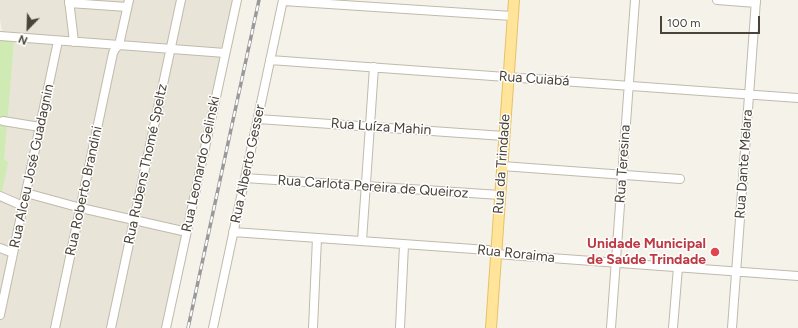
<!DOCTYPE html>
<meta charset="utf-8">
<style>
body{margin:0}
#map{position:relative;width:798px;height:328px;overflow:hidden;background:#f5f2ea;font-family:Figtree,sans-serif}
canvas{display:block}
.north{position:absolute;left:8px;top:8px;width:40px;height:40px;-webkit-text-stroke:3px #fff;paint-order:stroke;rotate:203deg;font-size:11px;font-weight:700;line-height:16px;text-align:center;color:#4a4338}
.north::after{content:'';display:block;margin:auto;width:14px;height:18px;background:#4a4338;clip-path:polygon(50% 0,100% 100%,50% 72%,0 100%)}
.scale{position:absolute;left:660px;top:16px;width:100px;height:18px;box-sizing:border-box;border:2px solid #4a4338;border-top:0;padding-left:5px;font-size:12px;line-height:14px;white-space:nowrap;color:#4a4338;-webkit-text-stroke:3px #fff;paint-order:stroke}
</style>
<div id="map">
<canvas width="798" height="328"></canvas>
<div class="north">N</div>
<div class="scale">100 m</div>
</div>
<script>
const c = document.querySelector('canvas').getContext('2d');
c.lineJoin = 'round';
function fillPath(path, color) { c.fillStyle = color; c.fill(path, 'evenodd'); }
const shape = rows => new Path2D(rows.map(r => 'M' + r).join(''));
function trace(path, color, width, dash) { c.strokeStyle = color; c.lineWidth = width; c.lineCap = dash ? 'butt' : 'round'; c.setLineDash(dash || []); c.stroke(path); }
function drawText(font, color, halo, rows, align = 'center') {
  c.font = font + ' Figtree,sans-serif'; c.lineWidth = 3; c.setLineDash([]); c.textBaseline = 'middle'; c.strokeStyle = halo; c.fillStyle = color; for (const [text, x, y, turn = 0] of rows) {
    c.save(); c.translate(x, y); c.rotate((+turn || 0) * Math.PI / 180); c.textAlign = isNaN(turn) ? turn : align; if (halo) c.strokeText(text, 0, 0); c.fillText(text, 0, 0); c.restore();
  }
}
const residential = shape([
 [0,0,241,0,164,328,0,328,0,156,14,41,2,32,0,19]
]);
const green = shape([
 [0,39,14,41,4,160,8,162,2,193,0,192]
]);
const minor = shape([
 [69,0,74,42],
 [717,0,756,3],
 [283,1,512,16],
 [69,3,127,7],
 [0,36,225,53],
 [270,60,798,98],
 [258,119,504,136],
 [3,121,40,127],
 [502,166,680,179],
 [245,178,500,195],
 [26,193,81,208,187,232],
 [0,196,23,206],
 [233,232,488,250,496,254,798,276],
 [362,241,374,67],
 [0,248,13,253],
 [0,315,58,41],
 [55,328,113,53,115,49,119,45,129,0],
 [111,328,181,0],
 [166,328,237,0],
 [213,328,283,0],
 [313,328,317,238],
 [400,328,404,245],
 [611,328,635,0],
 [673,328,678,267],
 [732,328,756,0]
]);
const major = shape([
 [491,328,514,0]
]);
const rail = shape([
 [188,328,259,0]
]);
const markers = [
 [715,252,5,"#e0444e"]
];
const streetNames = [
 ["Rua Cuiabá",534,79,4],
 ["Rua Luíza Mahin",381,127,4],
 ["Rua Rubens Thomé Speltz",146,164,-78],
 ["Rua Leonardo Gelinski",201,164,-78],
 ["Rua Alberto Gesser",248,164,-78],
 ["Rua da Trindade",502,164,-86],
 ["Rua Teresina",623,164,-86],
 ["Rua Dante Melara",744,164,-86],
 ["Rua Alceu José Guadagnin",32,166,-78],
 ["Rua Carlota Pereira de Queiroz",373,187,4],
 ["Rua Roberto Brandini",84,191,-78],
 ["Rua Roraima",516,254,6]
];
const healthNames = [
 ["Unidade Municipal",706,244],
 ["de Saúde Trindade",706,260]
];
fillPath(residential, '#e9e4d8');
fillPath(green, '#d0eab3');
trace(minor, '#c1baac', 10);
trace(major, '#e7c267', 12);
trace(minor, '#fff', 8);
trace(major, '#ffe49a', 10);
trace(rail, '#999', 3.5);
trace(rail, '#fff', 2, [6]);
for (const [x, y, r, color] of markers) { const dot = new Path2D(); dot.arc(x, y, r, 0, 2 * Math.PI); c.fillStyle = color; c.fill(dot); trace(dot, '#fff', 1.5); }
drawText('14px', '#4a4338', '#fff', streetNames);
drawText('bold 14px', '#be3a42', '#fff', healthNames, 'right');
</script>
